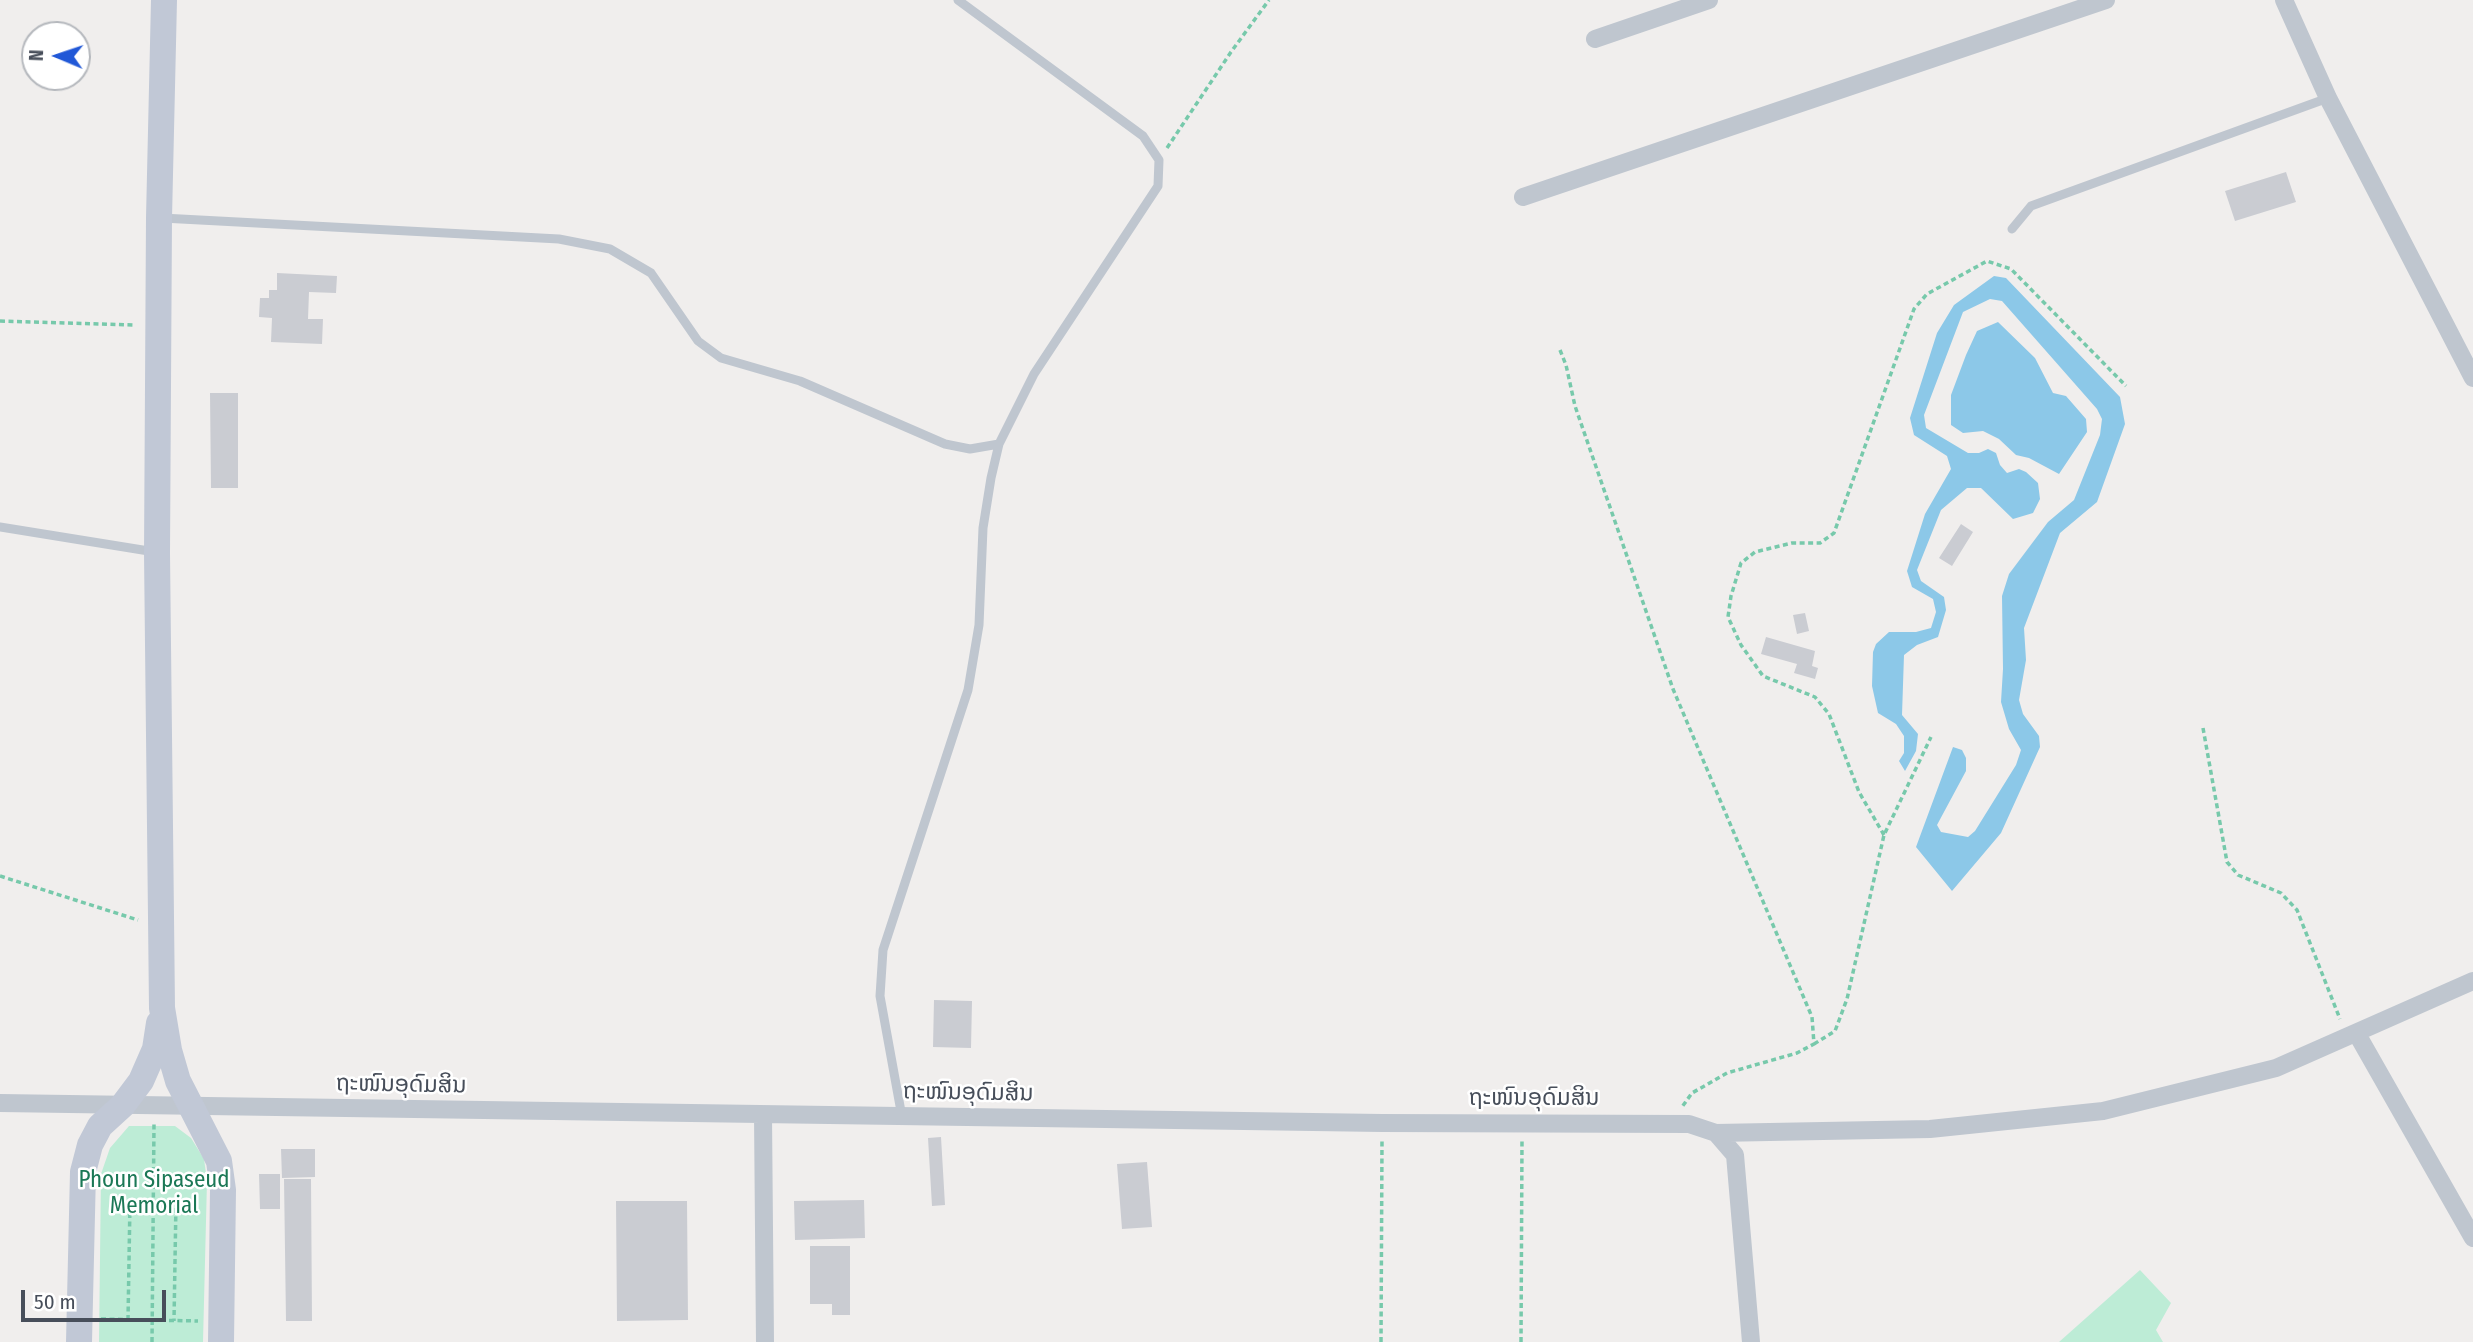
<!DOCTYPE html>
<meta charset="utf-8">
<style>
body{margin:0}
#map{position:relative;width:2473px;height:1342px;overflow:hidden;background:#f0eeed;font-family:"Fira Sans Condensed",sans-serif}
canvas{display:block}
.north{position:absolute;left:21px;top:21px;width:70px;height:70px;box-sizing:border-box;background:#fff;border:2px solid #b5b8bd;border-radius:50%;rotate:272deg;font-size:19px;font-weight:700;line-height:28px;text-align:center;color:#474e5a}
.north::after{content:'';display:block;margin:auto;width:24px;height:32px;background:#2158d7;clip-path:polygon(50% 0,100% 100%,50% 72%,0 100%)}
.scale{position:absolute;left:21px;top:1290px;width:145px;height:32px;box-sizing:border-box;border:4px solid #474e5a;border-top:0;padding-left:9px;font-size:21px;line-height:24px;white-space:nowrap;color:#474e5a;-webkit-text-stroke:5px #fff;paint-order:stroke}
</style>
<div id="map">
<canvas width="2473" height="1342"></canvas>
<div class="north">N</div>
<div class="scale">50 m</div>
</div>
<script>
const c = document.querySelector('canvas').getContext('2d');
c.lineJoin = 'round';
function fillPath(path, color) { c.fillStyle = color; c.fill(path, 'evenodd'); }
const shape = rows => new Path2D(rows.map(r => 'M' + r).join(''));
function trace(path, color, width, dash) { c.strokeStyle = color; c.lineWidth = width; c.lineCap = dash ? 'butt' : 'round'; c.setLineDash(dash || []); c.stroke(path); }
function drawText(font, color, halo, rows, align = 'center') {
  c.font = font + ' "Fira Sans Condensed","Noto Sans Lao",sans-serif'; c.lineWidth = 5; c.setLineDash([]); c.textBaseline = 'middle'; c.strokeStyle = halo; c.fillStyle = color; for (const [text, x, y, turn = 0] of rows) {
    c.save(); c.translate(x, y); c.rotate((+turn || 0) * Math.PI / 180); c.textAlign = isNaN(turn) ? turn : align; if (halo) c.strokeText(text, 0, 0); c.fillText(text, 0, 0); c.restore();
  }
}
const green = shape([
 [129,1126,175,1126,191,1138,204,1159,207,1181,203,1342,99,1342,101,1174,110,1148],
 [2140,1270,2171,1303,2156,1330,2163,1342,2059,1342]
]);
const water = shape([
 [1994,276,2006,278,2120,397,2125,424,2097,502,2060,533,2024,628,2026,660,2019,700,2023,714,2039,736,2040,747,2001,833,1952,891,1916,847,1953,747,1962,750,1966,758,1966,771,1937,825,1941,832,1968,837,1975,831,2016,765,2021,750,2009,729,2001,702,2003,669,2002,596,2009,574,2048,522,2074,500,2100,435,2102,419,2097,409,2002,301,1990,299,1963,312,1924,415,1926,428,1968,453,1979,453,1988,449,1996,453,2000,465,2007,473,2019,469,2026,472,2038,483,2040,499,2033,513,2013,519,1981,488,1967,488,1941,510,1917,570,1921,581,1944,597,1946,610,1938,637,1917,645,1904,655,1902,715,1918,734,1916,751,1905,771,1899,761,1904,753,1904,736,1896,724,1878,713,1872,686,1873,652,1876,644,1889,632,1916,632,1931,628,1936,612,1933,599,1912,587,1907,571,1925,514,1951,469,1947,456,1914,435,1910,418,1937,333,1954,305],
 [1998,322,2035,358,2053,393,2066,396,2086,419,2087,432,2059,474,2029,458,2016,455,1999,439,1983,431,1963,433,1951,425,1951,395,1966,355,1977,331]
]);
const building = shape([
 [2286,172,2296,202,2235,221,2225,191],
 [277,273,337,276,336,293,309,292,308,319,323,319,322,344,271,342,272,318,259,317,260,298,269,298,269,290,277,290],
 [210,393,238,393,238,488,211,488],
 [1961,524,1973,532,1952,566,1939,558],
 [1805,613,1809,631,1797,634,1793,615],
 [1766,637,1815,651,1812,666,1818,668,1815,679,1794,673,1797,664,1761,654],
 [934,1000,972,1001,971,1048,933,1047],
 [941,1137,945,1205,932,1206,928,1138],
 [281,1149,315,1149,315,1177,282,1178],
 [1147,1162,1152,1227,1122,1229,1117,1164],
 [259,1174,280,1174,280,1209,260,1209],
 [284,1179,311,1179,312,1321,286,1321],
 [864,1200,865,1238,795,1240,794,1201],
 [616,1201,687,1201,688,1320,617,1321],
 [810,1246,850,1246,850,1315,832,1315,832,1304,810,1304]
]);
const path = shape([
 [1167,148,1231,52,1269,0],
 [0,321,135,325],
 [1560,350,1566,365,1575,406,1673,689,1812,1017,1814,1044,1797,1053,1727,1073,1692,1093,1682,1107],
 [2203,728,2227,862,2238,875,2281,893,2297,910,2340,1019],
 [1884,835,1859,792,1829,714,1815,697,1763,676,1741,645,1728,617,1731,596,1741,563,1755,552,1792,543,1820,543,1834,533,1914,309,1927,294,1987,261,2011,269,2126,386],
 [0,876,138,920],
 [1814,1044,1835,1031,1847,999,1884,835,1931,737],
 [101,1319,198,1321],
 [128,1320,130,1202,176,1202,174,1321],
 [152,1342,154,1124],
 [1381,1342,1382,1141],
 [1521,1342,1522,1140]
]);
const lane = shape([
 [162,218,559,239,610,249,651,273,698,341,721,358,800,381,945,444,970,449,999,444],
 [2012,229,2031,206,2328,98],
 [0,527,155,552],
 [902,1117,880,996,883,950,968,690,979,625,983,528,991,478,999,444,1034,374,1158,186,1159,160,1143,136,958,0]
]);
const street = shape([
 [2284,0,2328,98,2473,378],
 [1595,39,1709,0],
 [1523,197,2106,0],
 [2357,1034,2473,1238],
 [0,1103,1382,1123,1689,1124,1716,1133,1735,1155,1751,1342],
 [763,1115,765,1342],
 [1716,1133,1930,1129,2103,1111,2276,1068,2473,981]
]);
const secondary = shape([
 [164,0,159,218,157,553,162,1008,169,1050,178,1081,219,1161,223,1190,221,1342],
 [79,1342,83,1172,90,1145,100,1126,123,1105,141,1081,155,1049,159,1023]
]);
const streetNames = [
 ["ຖະໜົນອຸດົມສິນ",401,1085,1],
 ["ຖະໜົນອຸດົມສິນ",968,1093,1],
 ["ຖະໜົນອຸດົມສິນ",1534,1099]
];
const parkNames = [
 ["Phoun Sipaseud",154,1181],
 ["Memorial",154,1207]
];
fillPath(green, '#bdecd6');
fillPath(water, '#8cc8e8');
fillPath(building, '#caccd2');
trace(path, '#77c9ab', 3.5, [5, 3.5]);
trace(lane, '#bfc6cf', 9);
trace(street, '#bfc6cf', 18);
trace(secondary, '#c1c8d6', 26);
drawText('23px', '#474e5a', '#fff', streetNames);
drawText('23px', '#1b7856', '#fff', parkNames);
</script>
